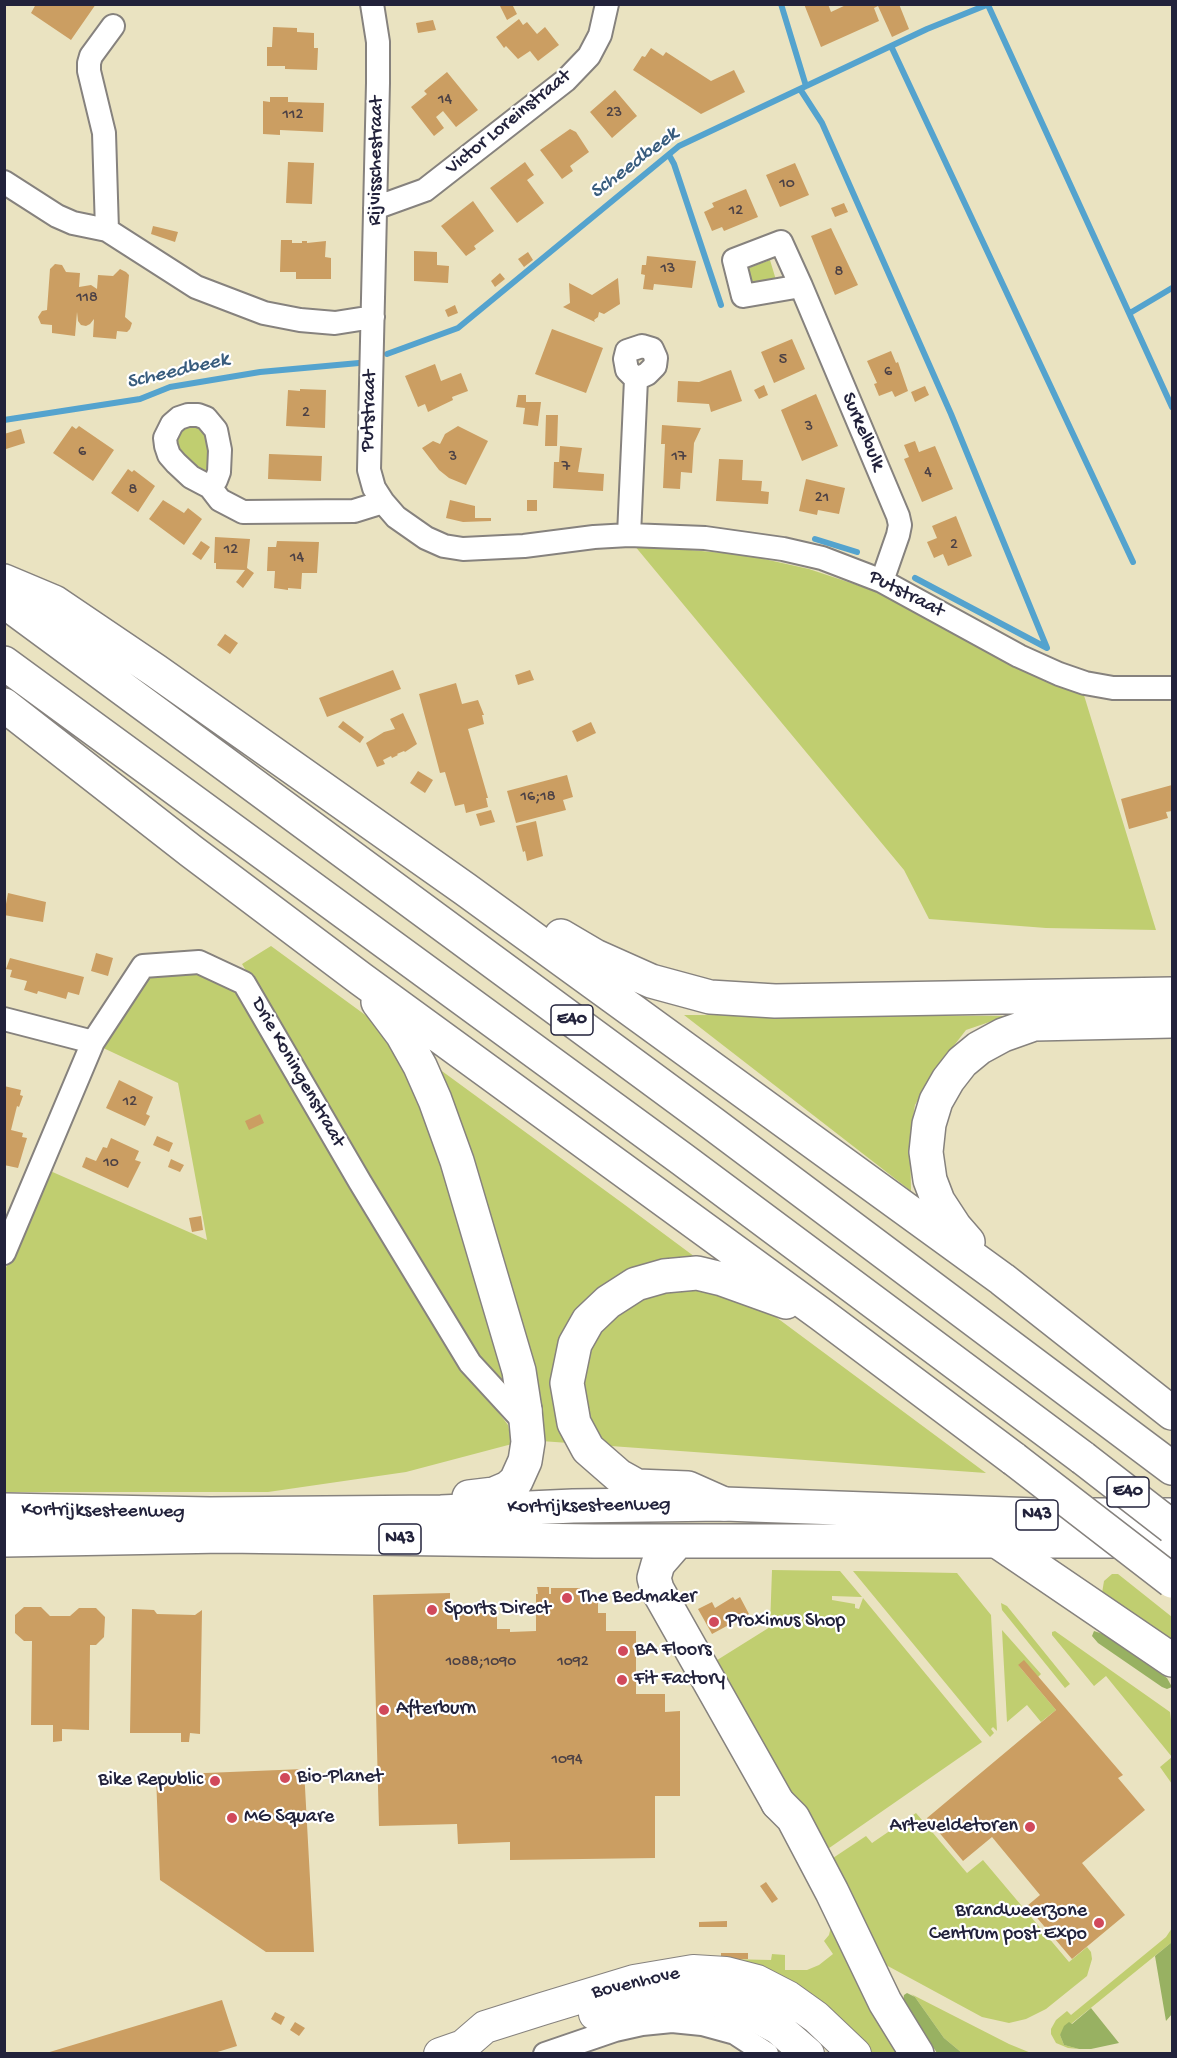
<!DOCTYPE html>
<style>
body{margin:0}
#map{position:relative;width:1177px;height:2058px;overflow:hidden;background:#eae3c1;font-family:"Gochi Hand",sans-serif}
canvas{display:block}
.frame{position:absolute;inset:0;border:6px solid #22223b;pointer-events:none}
</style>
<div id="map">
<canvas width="1177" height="2058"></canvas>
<div class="frame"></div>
</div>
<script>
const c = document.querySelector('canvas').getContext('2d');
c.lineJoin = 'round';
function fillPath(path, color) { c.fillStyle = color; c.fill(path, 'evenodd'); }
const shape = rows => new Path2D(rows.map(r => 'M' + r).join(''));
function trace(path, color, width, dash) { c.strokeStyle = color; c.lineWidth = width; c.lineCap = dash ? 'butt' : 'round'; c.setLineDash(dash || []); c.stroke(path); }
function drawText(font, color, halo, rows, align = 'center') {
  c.font = font + ' "Gochi Hand",sans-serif'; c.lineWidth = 4.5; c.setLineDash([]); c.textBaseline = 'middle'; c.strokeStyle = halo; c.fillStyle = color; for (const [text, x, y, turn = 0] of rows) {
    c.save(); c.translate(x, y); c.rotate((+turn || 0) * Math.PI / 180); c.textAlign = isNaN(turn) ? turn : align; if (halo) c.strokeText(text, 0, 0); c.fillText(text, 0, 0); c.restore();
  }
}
const green = shape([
 [770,260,776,280,751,282,746,269],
 [178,426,208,426,211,474,201,474,176,450],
 [634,545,746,555,809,569,872,590,932,620,1014,667,1083,692,1156,930,1046,928,929,919,904,870],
 [271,946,625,1205,986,1473,541,1441,468,1342,242,964],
 [194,970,242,991,462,1364,508,1425,512,1444,406,1472,268,1492,5,1492,5,1270,48,1170,207,1240,178,1083,99,1046,145,975],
 [684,1015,1007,1016,966,1030,935,1070,915,1105,910,1136,911,1191],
 [772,1570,840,1571,862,1597,832,1596,832,1600,855,1604,855,1608,859,1609,863,1598,982,1742,822,1853,714,1662,770,1627],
 [853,1571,957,1573,991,1615,997,1731,993,1727,991,1729,994,1733,990,1737],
 [1112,1574,1118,1574,1172,1617,1172,1651,1102,1593,1104,1581],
 [1001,1603,1007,1606,1070,1684,1065,1688,1002,1610],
 [1002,1630,1041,1674,1038,1677,1018,1665,1056,1710,1041,1722,1027,1705,1007,1722],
 [1055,1631,1170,1712,1172,1729,1172,1784,1160,1767,1172,1757,1106,1676,1094,1686,1052,1635,1052,1632],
 [916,1813,967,1873,983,1860,1069,1962,1087,1947,1091,1952,1092,1959,1087,1976,1046,2009,1026,2019,1009,2023,982,2017,886,1965,827,1862,866,1836,872,1843],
 [833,1918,907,2053,870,2053,726,1959,771,1960,772,1954,785,1955,785,1970,807,1970,819,1965,833,1954,824,1941,829,1935],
 [1172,1928,1172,1942,1071,2024,1060,2035,1064,2045,1079,2049,1068,2048,1056,2043,1051,2034,1051,2029,1056,2020,1067,2011,1071,2015,1166,1937],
 [911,1994,1009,2044,1031,2053,962,2053,944,2038,915,1997]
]);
const forest = shape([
 [1094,1631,1103,1634,1167,1678,1172,1687,1167,1689,1162,1687,1098,1643,1092,1636],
 [1172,1942,1172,2014,1166,2021,1155,1956],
 [907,1993,915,1997,944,2038,962,2053,937,2053,903,2001,904,1995],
 [1091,2008,1119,2043,1091,2049,1079,2049,1064,2045,1060,2035,1064,2026,1069,2022,1072,2024]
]);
const stream = shape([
 [781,4,806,86],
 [988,5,1172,407],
 [891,46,1133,562],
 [800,89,822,123,951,414,1047,648,915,578],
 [669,155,674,164,721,305],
 [1130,313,1172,288],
 [387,354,458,328,679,146,927,29,989,4],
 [4,420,140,399,170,387,260,372,359,363],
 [815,539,857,552]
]);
const building = shape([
 [36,4,96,4,71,40,31,13],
 [503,4,512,4,517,14,507,20,500,6],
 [804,4,828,4,831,12,848,4,899,4,909,29,892,37,878,6,874,8,879,21,821,47],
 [519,19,523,25,527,22,537,34,545,27,559,45,538,61,530,51,518,59,506,46,504,48,496,37],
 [433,20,436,30,418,33,416,23],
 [273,27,297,28,297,32,314,33,314,48,318,48,317,70,285,69,285,66,267,66,267,47,272,47],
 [651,48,663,56,666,52,711,81,734,70,745,92,701,114,633,70,642,56,645,57],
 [447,72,478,110,456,127,443,111,436,117,444,128,434,136,411,107,427,94,424,91],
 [615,90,637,116,612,138,590,112],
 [270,97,288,97,288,102,324,103,323,132,280,130,280,135,263,134,263,101,270,102],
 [570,129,576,132,589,152,570,166,573,171,562,179,540,150],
 [288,162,314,163,312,204,286,203],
 [525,162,534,175,527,180,544,203,517,223,490,188],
 [795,163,809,195,780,207,766,175],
 [746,189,758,217,724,231,722,227,712,231,704,212,714,207,712,203],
 [473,201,494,231,474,246,476,249,466,256,441,226],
 [844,203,848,212,835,217,831,208],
 [153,226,178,232,175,242,151,234],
 [831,228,858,285,835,295,811,236],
 [281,240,292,240,292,243,302,243,302,241,307,241,307,243,326,241,325,257,331,258,331,279,296,279,296,272,280,272],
 [414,251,437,252,437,265,449,266,448,283,414,281],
 [528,252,533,260,524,267,518,259],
 [647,256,696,261,692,288,654,284,653,290,643,289,645,275,641,274,642,265,646,265],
 [55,264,62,265,66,272,80,273,79,287,91,285,97,289,98,275,113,276,120,269,126,272,129,275,125,317,132,323,130,329,127,332,117,331,116,339,93,337,94,319,90,324,86,326,81,325,78,321,77,312,75,336,52,333,52,325,41,324,38,317,42,311,47,310,50,269],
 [500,273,505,279,495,287,491,281],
 [618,278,620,304,604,314,599,312,598,317,594,320,595,322,563,307,570,303,569,283,592,295],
 [455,305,458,313,448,317,445,310],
 [552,329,603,348,586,393,535,374],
 [792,339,805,369,774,383,761,352],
 [891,351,896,363,898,362,908,391,895,397,892,391,879,396,874,384,877,383,867,361],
 [435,364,441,381,461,373,468,391,452,397,453,400,428,412,425,404,418,407,405,376],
 [731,370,742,401,711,412,709,404,677,402,678,381,699,382],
 [764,385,768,395,759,399,754,390],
 [925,386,929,395,915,402,911,392],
 [300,389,326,390,325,428,286,426,288,390,300,391],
 [816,394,838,446,802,461,781,410],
 [518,395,526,395,526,402,541,402,538,426,523,424,525,408,516,407],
 [546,415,558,415,557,446,545,446],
 [662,425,701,428,694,443,692,473,681,472,680,489,663,488,665,444,661,444],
 [72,426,76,429,79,426,114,450,93,481,53,453],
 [458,426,488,441,466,485,449,478,439,470,422,448,433,441,440,444,445,434],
 [21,429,25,443,6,449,4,434],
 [915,441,919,452,935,446,953,489,922,502,904,459,909,457,904,445],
 [560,446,582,448,578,472,604,474,603,491,553,488,554,462,559,462],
 [269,454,322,456,321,481,268,479],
 [719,459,743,460,742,480,762,481,761,491,769,492,768,504,716,501],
 [128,469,132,472,134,470,155,486,138,512,111,493],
 [806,479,845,488,839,514,818,510,817,515,799,511],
 [163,500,184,513,188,508,202,519,184,545,149,519],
 [450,500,475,506,475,518,491,518,491,521,463,522,446,518],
 [527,500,537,500,537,511,527,511],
 [956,516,972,556,948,566,943,554,934,558,927,542,937,538,932,526],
 [215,537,250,539,247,568,254,573,243,588,236,582,245,570,216,569,216,563,214,563],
 [201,541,210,547,201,560,192,554],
 [277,541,319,542,317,573,302,573,301,589,288,588,288,590,274,588,275,571,267,571,268,547,276,547],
 [225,634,238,643,230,654,217,645],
 [393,670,401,689,327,717,319,698],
 [530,670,534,680,518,685,515,675],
 [456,683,462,704,478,700,484,715,482,715,484,724,468,729,488,798,486,798,488,807,466,813,464,804,455,806,445,772,440,773,419,694],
 [403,713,417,744,405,752,404,751,397,754,398,755,392,758,391,756,383,760,385,764,377,767,366,743,384,732,395,729,390,719],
 [343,721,364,737,360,743,338,727],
 [591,722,596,733,577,742,572,731],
 [418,771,433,780,425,793,410,783],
 [567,775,573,797,563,800,566,810,516,823,507,791],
 [1172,785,1172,811,1166,812,1168,818,1129,829,1121,799],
 [491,810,495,822,480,826,476,814],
 [536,821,543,856,527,861,525,851,523,852,516,826],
 [8,893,46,902,43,922,4,915],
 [96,953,113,958,108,976,91,971],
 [10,958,84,977,79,995,68,992,66,999,38,991,37,994,24,990,27,981,10,977,12,970,6,969],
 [119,1080,153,1097,146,1114,150,1116,145,1126,106,1108],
 [4,1086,21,1090,20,1095,23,1096,19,1107,17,1106,11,1130,23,1133,22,1137,27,1138,18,1168,4,1165],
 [260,1114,264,1123,249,1130,245,1121],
 [157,1136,173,1143,169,1152,153,1145],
 [111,1138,139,1151,135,1160,141,1162,128,1188,82,1167,86,1157,96,1161,103,1147,107,1148],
 [171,1159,184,1165,180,1172,168,1167],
 [201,1216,203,1230,192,1232,189,1218],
 [537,1587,549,1587,549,1594,551,1594,551,1588,580,1588,581,1594,598,1594,598,1613,606,1613,606,1631,636,1631,636,1694,665,1694,665,1712,680,1711,680,1796,655,1796,655,1858,510,1860,510,1842,458,1844,457,1824,379,1826,373,1595,450,1593,450,1613,497,1613,497,1629,510,1629,510,1632,536,1631,536,1594,538,1594],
 [733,1597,735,1600,740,1597,749,1614,712,1634,698,1609,712,1602,715,1608],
 [24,1607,41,1607,50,1616,70,1616,79,1608,96,1608,105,1617,104,1637,96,1645,90,1645,89,1730,62,1729,62,1741,53,1742,53,1725,31,1725,32,1641,24,1641,15,1633,15,1615],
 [132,1609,154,1610,157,1614,195,1615,202,1610,200,1734,190,1733,189,1742,181,1742,181,1733,130,1733],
 [1024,1660,1123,1775,1118,1778,1145,1810,1082,1863,1125,1915,1072,1959,1027,1906,1040,1895,992,1837,963,1861,927,1818,1056,1710,1018,1665],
 [304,1769,314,1952,266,1952,160,1880,156,1775],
 [766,1882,778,1899,772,1903,760,1886],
 [727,1921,727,1927,699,1927,699,1922],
 [721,1953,748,1953,748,1959,721,1959],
 [222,2000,237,2046,211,2054,43,2054],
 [275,2012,285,2017,281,2025,271,2019],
 [295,2022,305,2028,299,2036,290,2030]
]);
const street = shape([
 [372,4,378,42,378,83,369,470,374,488,383,502,396,517,426,538,444,546,463,549,524,546,594,537,629,535,705,538,783,549,822,558,882,581,1019,656,1059,674,1085,683,1113,688,1172,688],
 [4,182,57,216,73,223,107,230,196,287,264,313,300,320,335,323,373,317],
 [375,208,425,190,566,80,589,56,600,35,607,4],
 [107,230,104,133,89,71,89,63,91,56,113,26],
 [801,286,743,296,734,260,781,242,801,286,898,516,900,525,898,535,882,581],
 [188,415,198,415,206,418,216,430,220,450,219,472,216,480,210,487,191,477,176,463,169,455,166,446,165,438,172,424,179,418,188,415],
 [210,487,220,500,243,512,354,511,383,502],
 [629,535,636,379,647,374,655,366,656,358,652,349,642,346,627,351,625,359,627,370,636,379],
 [4,1019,93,1042],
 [4,1253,93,1042,143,966,199,962,244,983,360,1182,470,1363,527,1425],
 [545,2054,615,2030,642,2024,672,2021,702,2024,735,2033,767,2054]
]);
const secondary = shape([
 [595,2014,619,2007,655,2000,688,1998,717,2001,745,2010,778,2028,808,2054],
 [440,2054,463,2046,485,2027,542,2009,634,1981,693,1971,726,1973,757,1981,788,1997,816,2017,855,2054]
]);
const primary = shape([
 [469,1497,494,1494,508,1488,516,1481,525,1461,528,1442,525,1410],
 [4,1510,210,1514,441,1512,573,1506,724,1504,1037,1515,1172,1515],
 [4,1540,224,1536,594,1541,1172,1541],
 [678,1541,658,1564,654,1578,657,1589,778,1803]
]);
const highway = shape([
 [4,581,54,602,156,671,465,889,1002,1279,1172,1413],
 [4,601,712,1123,1172,1468],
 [4,663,682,1159,1083,1458],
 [4,705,191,851,361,979,822,1315,1014,1459],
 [561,936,595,956,651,981,710,997,775,1001,1172,994],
 [378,1002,402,1034,420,1066,435,1100,457,1161,519,1371,525,1410],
 [968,1242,955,1227,938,1201,930,1180,926,1152,929,1124,936,1101,948,1080,962,1062,979,1048,1003,1035,1034,1024,1172,1021],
 [724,1504,688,1488,637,1486,619,1476,588,1449,574,1423,567,1383,575,1344,588,1321,608,1302,636,1284,664,1276,697,1273,722,1279,786,1302],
 [997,1541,1172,1660],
 [778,1803,793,1818,832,1892,885,2002,917,2054]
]);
const highwayBridge = shape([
 [1083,1458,1172,1527],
 [1014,1459,1172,1581]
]);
const markers = [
 [567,1598,6,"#d1495b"],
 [432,1610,6,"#d1495b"],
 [714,1622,6,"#d1495b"],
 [623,1651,6,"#d1495b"],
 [622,1680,6,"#d1495b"],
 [384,1710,6,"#d1495b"],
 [285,1778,6,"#d1495b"],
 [215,1781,6,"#d1495b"],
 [232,1818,6,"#d1495b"],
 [1030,1827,6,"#d1495b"],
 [1099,1923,6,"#d1495b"]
];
const numberNames = [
 ["14",445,101],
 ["23",614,114],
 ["112",293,116],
 ["10",787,185],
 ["12",736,212],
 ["13",668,270],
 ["8",839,273],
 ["118",87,299],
 ["5",783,361],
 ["6",888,373],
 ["2",306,414],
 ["3",809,428],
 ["6",82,453],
 ["3",453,458],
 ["17",679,458],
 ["7",566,468],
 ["4",928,474],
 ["8",133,491],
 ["21",822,499],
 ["2",954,546],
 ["12",231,551],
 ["14",297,559],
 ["16;18",538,798],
 ["12",130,1103],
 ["10",111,1164],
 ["1088;1090",481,1663],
 ["1092",573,1663],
 ["1094",567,1761]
];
const shields = [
 [572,1020,42],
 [1128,1492,42],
 [1037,1515,42],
 [400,1539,42]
];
const shieldNames = [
 ["E40",572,1020],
 ["E40",1128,1492],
 ["N43",1037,1515],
 ["N43",400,1539]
];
const streetNames = [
 ["Victor Loreinstraat",509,123,-39],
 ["Rijvisschestraat",377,161,-89],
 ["Putstraat",370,411,-88],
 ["Surkelbulk",862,432,67],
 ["Putstraat",906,595,27],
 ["Drie Koningenstraat",297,1073,60],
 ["Kortrijksesteenweg",589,1507,-1],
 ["Kortrijksesteenweg",103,1512,1],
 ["Bovenhove",636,1984,-13]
];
const poiNames = [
 ["The Bedmaker",579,1598],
 ["Sports Direct",444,1610],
 ["Proximus Shop",726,1622],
 ["BA Floors",635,1651],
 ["Fit Factory",634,1680],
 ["Afterburn",396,1710],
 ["Bio-Planet",297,1778],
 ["Bike Republic",203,1781,"right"],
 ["MG Square",244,1818],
 ["Arteveldetoren",1018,1827,"right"],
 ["Brandweerzone",1087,1912,"right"],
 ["Centrum post Expo",1087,1935,"right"]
];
const waterNames = [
 ["Scheedbeek",635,164,-37],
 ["Scheedbeek",178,372,-13]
];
fillPath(green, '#c0ce70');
fillPath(forest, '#98b162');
trace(stream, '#54a3ce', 6);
fillPath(building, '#cb9e62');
trace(street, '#86827e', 26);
trace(secondary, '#86827e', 34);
trace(primary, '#86827e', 36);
trace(highway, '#86827e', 36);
trace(street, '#fff', 22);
trace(secondary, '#fff', 32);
trace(primary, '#fff', 33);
trace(highway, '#fff', 33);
trace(highwayBridge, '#86827e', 36, []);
trace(highwayBridge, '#fff', 33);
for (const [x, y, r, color] of markers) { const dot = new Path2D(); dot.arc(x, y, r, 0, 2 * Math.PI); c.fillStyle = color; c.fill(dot); trace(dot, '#fff', 2); }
drawText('16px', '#4c4145', null, numberNames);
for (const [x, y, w] of shields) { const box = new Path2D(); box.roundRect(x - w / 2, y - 15, w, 30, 4.5); c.fillStyle = '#fff'; c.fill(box); trace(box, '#22223b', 1.5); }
drawText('bold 18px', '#22223b', null, shieldNames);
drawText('20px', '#22223b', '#fff', streetNames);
drawText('20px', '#22223b', '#fff', poiNames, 'left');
drawText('italic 21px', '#385c7d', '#fff', waterNames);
</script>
